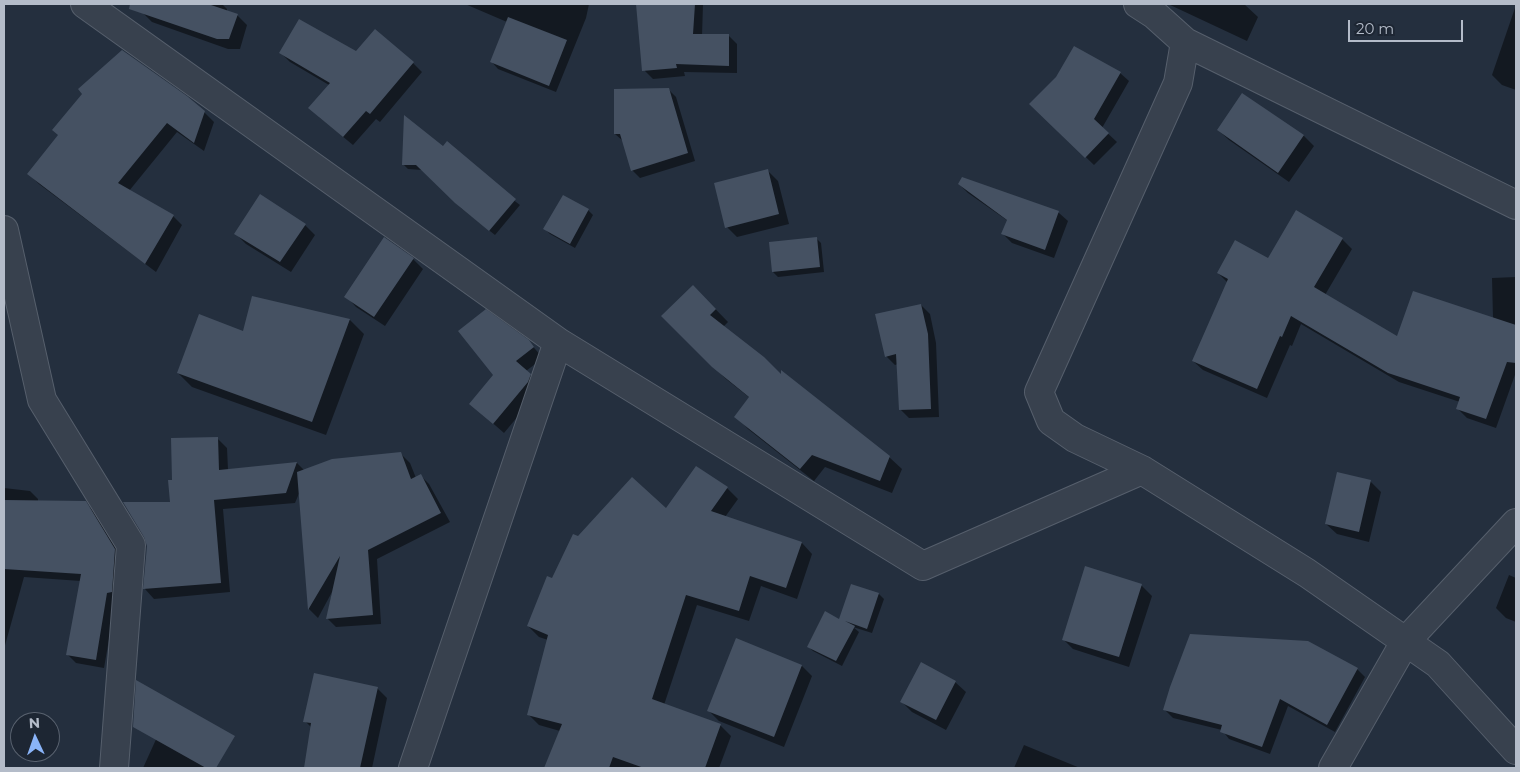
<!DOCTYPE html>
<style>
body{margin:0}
#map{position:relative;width:1520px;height:772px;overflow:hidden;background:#242f3e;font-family:Montserrat,sans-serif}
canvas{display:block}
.frame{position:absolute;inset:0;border:5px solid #b4bcc9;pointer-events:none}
.north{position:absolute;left:10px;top:712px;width:50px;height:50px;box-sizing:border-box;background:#1d2633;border:1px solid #59626f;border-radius:50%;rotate:357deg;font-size:14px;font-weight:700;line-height:20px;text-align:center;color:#b4bcc9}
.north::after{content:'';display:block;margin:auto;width:18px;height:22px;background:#8ab4f8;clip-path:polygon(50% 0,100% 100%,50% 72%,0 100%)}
.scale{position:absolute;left:1348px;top:20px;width:115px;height:22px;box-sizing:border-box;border:2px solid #b4bcc9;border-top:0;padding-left:6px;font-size:15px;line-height:18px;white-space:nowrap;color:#b4bcc9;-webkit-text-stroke:4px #1d2633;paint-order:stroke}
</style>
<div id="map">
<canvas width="1520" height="772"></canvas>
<div class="frame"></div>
<div class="north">N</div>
<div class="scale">20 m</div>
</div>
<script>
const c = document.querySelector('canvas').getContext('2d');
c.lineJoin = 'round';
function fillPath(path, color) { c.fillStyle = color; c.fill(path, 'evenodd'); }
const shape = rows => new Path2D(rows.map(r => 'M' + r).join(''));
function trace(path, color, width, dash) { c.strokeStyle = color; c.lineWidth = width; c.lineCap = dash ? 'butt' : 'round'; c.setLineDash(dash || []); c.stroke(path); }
const shadow = shape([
 [145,4,222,4,227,9,227,11,237,15,247,25,240,49,228,49,152,22,142,12],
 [465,4,589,4,586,18,556,92,498,69,491,61,507,22],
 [648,4,703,4,702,36,729,36,737,44,737,73,684,72,685,76,653,79,645,71],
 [1168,4,1244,4,1258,17,1247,41],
 [1516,5,1516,90,1502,85,1492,75],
 [281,53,357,53,413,63,422,72,380,122,376,119,353,145,319,117,329,85,290,62],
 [1120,73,1129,81,1102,128,1117,142,1094,165,1031,104],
 [668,89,676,97,695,161,640,178,632,170,623,141,615,134],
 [1243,94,1304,136,1314,146,1289,182,1229,140,1218,130],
 [204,112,214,122,204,151,177,132,129,191,173,216,182,225,156,272,39,184,29,174,59,135],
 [443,147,520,205,495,235,461,208,422,170,408,169,403,164],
 [767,170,778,181,789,224,737,237,727,227],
 [962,178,1059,213,1068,221,1054,258,1012,243,1003,234,1008,221,968,193,959,184],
 [563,197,588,210,593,215,575,248,550,234,545,229],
 [1296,212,1342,239,1352,249,1325,295,1398,338,1493,318,1492,278,1516,277,1516,372,1496,428,1467,418,1457,408,1460,402,1399,382,1301,324,1292,346,1290,345,1267,398,1203,370,1193,361,1228,283,1218,273,1268,259],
 [305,225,315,235,291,272,246,244,236,234],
 [816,238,821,243,824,272,778,277,773,272],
 [413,259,423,269,385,326,356,307,346,296],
 [693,286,728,322,723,327,783,378,889,457,902,469,892,493,825,467,814,481,748,429,736,416,750,398,726,379,663,316],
 [253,297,350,320,364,334,326,435,192,387,178,373,244,333],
 [921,305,930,314,936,343,939,417,909,418,900,409,898,364,895,365,886,356],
 [528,341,543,358,526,371,540,385,538,392,504,433,471,404,495,375],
 [217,438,227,448,228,470,297,463,304,470,401,454,410,463,416,478,420,475,429,484,450,522,377,559,381,624,336,627,327,618,332,592,318,618,309,609,300,491,295,503,223,509,230,592,154,599,145,589,148,545,171,504,173,481],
 [1370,481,1381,492,1369,542,1337,534,1326,524],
 [4,488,30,491,38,499,38,502,85,503,94,511,123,558,104,668,76,663,68,655,81,581,24,577,4,649],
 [727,488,738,499,725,517,802,543,812,554,797,599,761,586,749,621,697,605,664,705,720,725,731,736,719,768,549,768,546,765,560,731,539,725,528,714,548,640,539,637,528,626,553,580,578,538,666,510],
 [1086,568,1142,586,1152,596,1129,667,1073,649,1063,639],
 [1509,575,1516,578,1516,622,1506,618,1496,608],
 [879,594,884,599,872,633,853,627,859,632,842,666,813,651,808,646,840,620],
 [1308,643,1357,669,1365,677,1335,732,1288,706,1270,754,1229,739,1222,730,1173,718,1165,710],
 [802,666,812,676,784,747,719,721,709,711],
 [955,682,966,692,946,730,912,712,902,702],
 [377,688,387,698,372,768,305,768,312,728,305,721],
 [173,702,223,735,208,768,143,768],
 [1024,745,1080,768,1014,768]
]);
const building = shape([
 [130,4,208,4,238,14,229,39,217,39,129,9],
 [636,4,695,4,693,34,729,34,729,66,676,64,677,68,642,71],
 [508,17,567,40,549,86,490,62],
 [299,19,356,51,375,29,414,62,370,114,366,111,343,137,308,108,330,83,279,53],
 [1074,46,1121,72,1094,119,1109,133,1085,158,1029,104,1056,77],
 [122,50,187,96,205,111,194,143,167,123,118,183,174,215,145,264,27,174,58,135,52,130,82,94,78,89],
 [669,88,688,153,631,171,620,134,614,134,614,89],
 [1242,93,1304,135,1278,173,1217,130],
 [404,115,443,146,447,141,516,199,489,231,455,203,416,165,402,165],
 [768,169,779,214,725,228,714,183],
 [962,177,1059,211,1045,250,1001,234,1007,220,958,184],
 [260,194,306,224,280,262,234,234],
 [563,195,589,209,570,244,543,229],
 [1296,210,1343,238,1314,287,1397,336,1413,291,1516,325,1516,363,1507,362,1486,419,1456,409,1460,397,1388,373,1291,316,1282,337,1280,336,1257,389,1192,361,1228,279,1217,273,1235,240,1268,258],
 [384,237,414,258,374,317,344,297],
 [817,237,820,267,772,272,769,242],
 [693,285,716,309,710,315,764,357,781,374,781,370,890,456,880,481,812,455,800,469,734,417,749,397,712,367,661,316],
 [252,296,350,319,312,422,177,373,199,314,243,331],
 [921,304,928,334,931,409,899,410,896,354,885,357,875,314],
 [486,309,529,340,534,347,516,361,531,374,528,382,493,424,469,404,493,375,458,331],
 [218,437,219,470,297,462,286,493,214,500,221,583,143,589,147,546,144,537,123,502,170,502,168,480,172,480,171,438],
 [401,452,411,479,421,474,441,513,368,550,373,615,326,619,340,556,308,610,297,472,332,459],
 [696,466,728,487,711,511,802,542,786,588,750,576,739,611,686,595,652,699,721,724,705,768,644,768,613,757,609,768,544,768,562,724,527,715,548,635,527,626,547,576,552,578,573,534,578,536,632,477,666,508],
 [1337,472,1371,480,1359,532,1325,524],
 [4,500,86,501,115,549,112,592,107,593,96,660,66,655,81,574,4,569],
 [1085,566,1142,584,1119,657,1062,640],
 [851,584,879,593,867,629,845,621,855,626,836,661,807,647,825,611,839,619],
 [1190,634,1308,641,1358,668,1327,725,1280,699,1262,747,1220,732,1222,725,1163,710,1170,687],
 [736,638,802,665,774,737,707,711],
 [921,662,956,681,936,720,900,702],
 [314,673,378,687,360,768,304,768,311,723,303,722],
 [136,680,235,736,216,768,206,768,133,727]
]);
const street = shape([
 [85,4,558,342,413,768],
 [1138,4,1155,15,1185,42,1178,83,1039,392,1051,421,1075,438,1142,470,1307,573,1438,664,1516,750],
 [1185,42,1516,205],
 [4,230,42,400,131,545,114,768],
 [558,342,923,566,1142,470],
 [1333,768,1405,642,1516,523]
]);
fillPath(shadow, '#0007');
fillPath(building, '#455162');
trace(street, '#565f6c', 30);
trace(street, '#38414e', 28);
</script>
